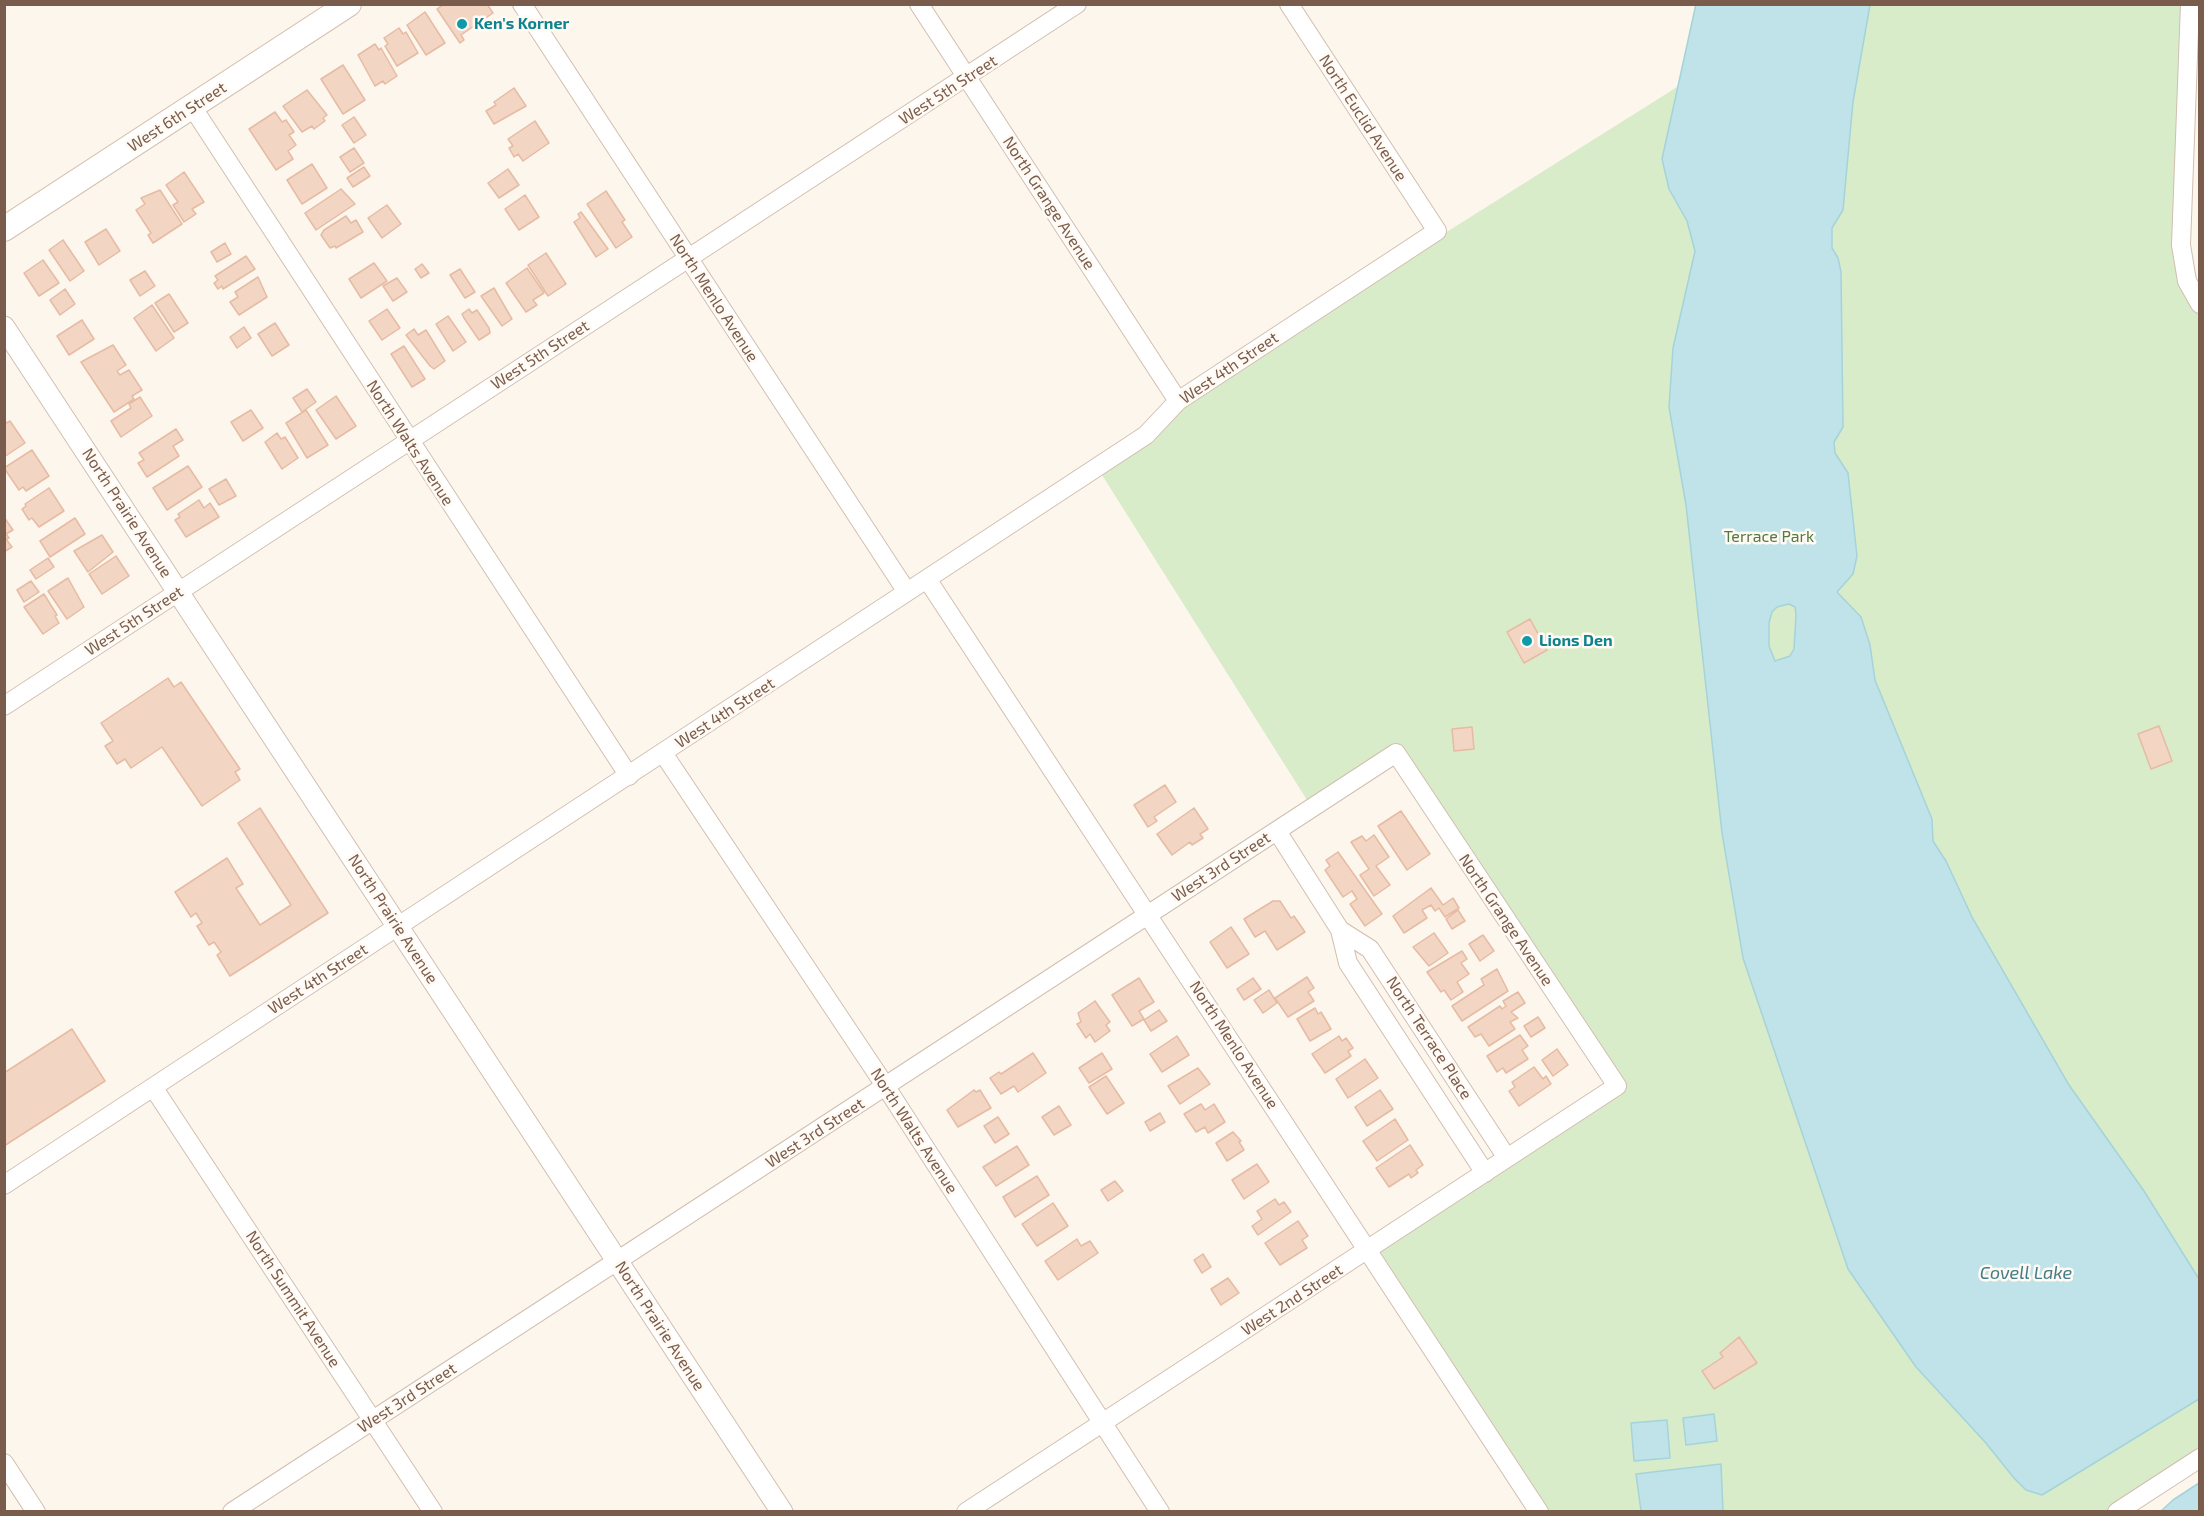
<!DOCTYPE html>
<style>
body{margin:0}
#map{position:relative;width:2204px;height:1516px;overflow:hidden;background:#fdf6ec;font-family:"Exo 2",sans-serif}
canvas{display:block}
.frame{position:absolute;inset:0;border:6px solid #7a5c4d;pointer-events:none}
</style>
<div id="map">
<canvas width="2204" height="1516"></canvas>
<div class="frame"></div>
</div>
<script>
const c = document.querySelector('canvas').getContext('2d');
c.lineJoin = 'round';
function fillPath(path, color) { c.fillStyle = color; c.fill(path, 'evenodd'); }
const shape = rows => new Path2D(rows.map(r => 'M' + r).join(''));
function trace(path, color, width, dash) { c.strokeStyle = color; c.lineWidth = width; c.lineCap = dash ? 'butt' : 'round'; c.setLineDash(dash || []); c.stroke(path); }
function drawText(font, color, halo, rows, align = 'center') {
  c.font = font + ' "Exo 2",sans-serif'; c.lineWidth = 5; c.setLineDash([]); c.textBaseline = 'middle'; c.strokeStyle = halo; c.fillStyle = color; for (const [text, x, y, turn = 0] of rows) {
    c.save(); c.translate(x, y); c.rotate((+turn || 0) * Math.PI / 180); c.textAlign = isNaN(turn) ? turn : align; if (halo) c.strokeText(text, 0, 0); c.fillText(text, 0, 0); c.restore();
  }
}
const green = shape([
 [1802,5,2190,5,2187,281,2200,304,2199,1460,2121,1511,1539,1511,1368,1250,1616,1086,1396,753,1312,808,1097,467,1178,401,1666,94]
]);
const water = shape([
 [1696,4,1870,5,1853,102,1843,210,1832,228,1832,248,1838,258,1841,272,1843,427,1834,442,1835,453,1848,473,1857,556,1853,574,1837,592,1861,617,1870,645,1875,680,1932,819,1933,841,1946,861,1972,917,2069,1085,2144,1191,2199,1279,2199,1399,2042,1495,2026,1490,2014,1478,1985,1442,1916,1367,1848,1269,1743,958,1722,833,1686,505,1669,407,1673,348,1695,251,1687,221,1669,189,1662,159,1696,4],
 [1789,604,1795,607,1796,615,1794,649,1790,656,1775,661,1769,646,1769,623,1772,612,1777,607,1789,604],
 [1714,1414,1717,1441,1686,1445,1683,1418,1714,1414],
 [1667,1420,1670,1458,1634,1461,1631,1423,1667,1420],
 [1721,1464,1723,1511,1641,1511,1636,1474,1721,1464],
 [2199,1483,2199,1511,2161,1511,2173,1500,2199,1483]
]);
const building = shape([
 [444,4,487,4,493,13,461,35,464,40,460,43,437,9,444,4],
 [425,12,445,43,426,55,407,25,425,12],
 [399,28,403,34,406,32,418,53,397,66,385,46,388,44,384,38,399,28],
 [375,44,379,50,381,48,397,76,385,84,383,81,375,86,358,55,375,44],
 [343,65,365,100,343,114,321,79,343,65],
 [514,88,526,106,494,124,486,111,496,105,494,102,514,88],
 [307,90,327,115,323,118,325,121,314,129,312,126,302,132,283,106,307,90],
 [275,112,282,122,286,120,294,132,289,135,296,145,288,151,293,159,276,170,249,129,275,112],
 [354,117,366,135,354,143,342,125,354,117],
 [535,121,549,143,523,161,518,154,514,157,509,148,513,146,508,139,535,121],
 [354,148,364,163,350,172,340,157,354,148],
 [312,164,327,188,302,204,287,180,312,164],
 [364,167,370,176,353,187,347,178,364,167],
 [508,169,519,185,499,198,488,183,508,169],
 [184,172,204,202,192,209,196,214,184,222,173,205,178,202,166,185,184,172],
 [341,189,355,204,316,230,305,213,341,189],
 [160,190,182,224,153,243,148,235,151,233,136,210,145,204,141,198,160,190],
 [606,191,625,220,622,222,632,237,616,248,587,204,606,191],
 [525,195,539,217,519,230,505,209,525,195],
 [387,205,401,224,382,238,368,218,387,205],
 [581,212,608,249,596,257,574,222,580,218,578,214,581,212],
 [346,216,351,223,356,220,363,232,336,248,335,246,330,248,321,235,324,230,346,216],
 [106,229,120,251,99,265,85,242,106,229],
 [63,240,84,271,70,281,49,250,63,240],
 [225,243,231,254,217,262,211,252,225,243],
 [546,253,566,284,548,296,528,265,546,253],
 [246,256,255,269,223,289,222,286,218,289,214,283,218,280,215,276,246,256],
 [43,260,59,283,39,296,24,273,43,260],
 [374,263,387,281,361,298,349,279,374,263],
 [422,264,429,273,421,278,415,269,422,264],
 [527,268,544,293,533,300,537,305,526,312,506,283,527,268],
 [460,269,475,292,465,298,450,275,460,269],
 [145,271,155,286,140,296,130,280,145,271],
 [258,277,267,297,239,315,230,302,238,297,235,292,258,277],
 [397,278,407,292,393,301,383,286,397,278],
 [494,288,512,319,502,326,481,296,494,288],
 [65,289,75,304,60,315,50,300,65,289],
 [169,294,188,323,174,332,155,303,169,294],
 [152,305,174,338,156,351,134,318,152,305],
 [387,309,400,328,382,340,369,321,387,309],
 [469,309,472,313,477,310,489,328,490,333,479,340,464,318,462,314,469,309],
 [448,316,466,342,453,351,436,324,448,316],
 [82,320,94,339,69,355,57,336,82,320],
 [275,323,289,345,272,356,258,334,275,323],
 [244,327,251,338,237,348,230,337,244,327],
 [414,329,418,335,426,330,445,361,434,369,430,366,406,335,414,329],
 [113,345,126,365,117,371,120,375,129,370,142,390,132,396,134,399,114,412,81,362,113,345],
 [404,346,425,379,412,387,391,354,404,346],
 [307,389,316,402,302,412,293,398,307,389],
 [336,396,356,426,336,439,316,410,336,396],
 [140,397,152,416,121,437,111,421,131,408,129,404,140,397],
 [251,410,263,428,243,441,231,422,251,410],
 [306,410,328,445,307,458,286,423,306,410],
 [10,421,25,443,4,457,4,424,10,421],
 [176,429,183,440,173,446,179,456,147,477,138,463,144,460,139,453,176,429],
 [277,433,281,439,285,437,298,458,282,469,265,442,277,433],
 [32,450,49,476,26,491,23,487,19,490,4,468,32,450],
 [188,466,202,487,167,510,153,488,188,466],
 [226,479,236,496,219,505,209,489,226,479],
 [49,488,64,511,39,527,32,518,29,520,22,509,26,506,25,504,49,488],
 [199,500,204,508,210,503,219,517,186,537,175,520,180,517,178,514,199,500],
 [4,517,13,530,6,534,9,538,6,539,12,547,4,552,4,517],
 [75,518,85,534,50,557,40,541,75,518],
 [102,535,113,552,88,572,74,551,102,535],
 [116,556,129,576,102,594,89,574,116,556],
 [48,558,54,567,36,579,30,570,48,558],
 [68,578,84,607,67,619,48,591,68,578],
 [31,581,39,592,24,602,17,590,31,581],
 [44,594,57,615,55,616,59,623,43,634,24,607,44,594],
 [1530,619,1547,650,1524,663,1507,632,1530,619],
 [168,678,174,687,181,682,240,769,235,772,240,780,202,806,162,747,131,768,125,759,117,764,105,746,113,741,101,723,168,678],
 [2159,726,2172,761,2151,769,2138,734,2159,726],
 [1472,727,1474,749,1454,751,1452,729,1472,727],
 [1165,785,1176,802,1154,817,1157,821,1148,827,1134,805,1165,785],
 [260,808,328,913,230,976,217,955,221,952,214,942,209,945,197,926,202,923,196,913,191,917,175,892,227,858,243,884,236,888,260,925,291,905,238,823,260,808],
 [1194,808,1208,829,1200,834,1203,838,1192,845,1190,842,1172,855,1157,834,1194,808],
 [1401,811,1430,854,1407,870,1378,826,1401,811],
 [1374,835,1389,857,1376,866,1390,885,1374,896,1360,875,1369,869,1351,842,1362,836,1366,841,1374,835],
 [1338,852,1382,914,1365,926,1350,904,1357,899,1352,891,1343,897,1325,870,1330,866,1326,860,1338,852],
 [1431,888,1443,905,1453,898,1459,908,1445,917,1439,908,1435,911,1431,905,1422,910,1427,918,1404,933,1393,916,1431,888],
 [1273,901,1280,901,1291,918,1294,916,1305,932,1277,950,1265,931,1255,937,1244,919,1273,901],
 [1458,910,1465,921,1452,929,1446,919,1458,910],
 [1231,927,1249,954,1227,968,1210,942,1231,927],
 [1434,933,1448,953,1429,966,1413,947,1434,933],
 [1483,935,1494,951,1480,961,1469,944,1483,935],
 [1462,951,1467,959,1461,963,1469,974,1457,982,1463,992,1451,1000,1444,990,1441,992,1427,972,1462,951],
 [1497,969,1508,991,1462,1021,1452,1006,1484,985,1481,979,1497,969],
 [1307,977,1314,988,1308,992,1314,1001,1288,1017,1275,998,1307,977],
 [1139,978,1154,1002,1139,1011,1144,1019,1132,1026,1112,995,1139,978],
 [1253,978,1261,989,1244,1000,1237,989,1253,978],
 [1269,990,1277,1003,1263,1013,1254,1000,1269,990],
 [1518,992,1525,1003,1511,1012,1518,1018,1510,1022,1515,1029,1489,1046,1481,1034,1475,1037,1468,1027,1500,1006,1502,1009,1506,1006,1503,1001,1518,992],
 [1095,1001,1110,1022,1106,1025,1110,1031,1095,1042,1090,1034,1086,1038,1077,1024,1081,1022,1078,1013,1095,1001],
 [1315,1008,1318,1014,1321,1012,1331,1029,1310,1041,1297,1019,1315,1008],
 [1159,1010,1167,1021,1151,1031,1144,1020,1159,1010],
 [1538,1017,1545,1028,1531,1037,1524,1026,1538,1017],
 [72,1029,105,1081,4,1146,4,1073,72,1029],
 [1520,1035,1528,1046,1522,1050,1528,1059,1506,1073,1503,1068,1497,1072,1487,1056,1520,1035],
 [1177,1036,1189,1055,1162,1072,1150,1054,1177,1036],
 [1339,1036,1342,1041,1346,1038,1353,1048,1348,1051,1351,1056,1325,1073,1312,1054,1339,1036],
 [1557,1049,1568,1065,1553,1076,1542,1060,1557,1049],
 [1033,1053,1046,1073,1018,1092,1014,1086,1001,1094,990,1078,999,1072,1001,1074,1033,1053],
 [1102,1053,1112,1069,1089,1083,1079,1068,1102,1053],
 [1365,1059,1378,1078,1348,1098,1336,1079,1365,1059],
 [1534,1067,1543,1079,1546,1076,1551,1084,1519,1106,1509,1091,1515,1087,1512,1082,1534,1067],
 [1198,1068,1210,1084,1180,1104,1168,1086,1198,1068],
 [1106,1076,1124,1103,1107,1114,1089,1087,1106,1076],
 [974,1090,976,1092,980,1090,991,1108,958,1127,947,1110,974,1090],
 [1380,1090,1393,1109,1367,1126,1355,1107,1380,1090],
 [1201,1104,1205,1110,1214,1104,1225,1122,1208,1133,1205,1127,1196,1132,1184,1114,1201,1104],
 [1059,1106,1071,1125,1054,1135,1042,1117,1059,1106],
 [1160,1113,1165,1122,1150,1131,1145,1122,1160,1113],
 [998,1117,1009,1134,995,1143,984,1126,998,1117],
 [1395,1119,1408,1140,1377,1161,1363,1141,1395,1119],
 [1233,1132,1241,1141,1239,1142,1244,1150,1227,1161,1216,1143,1233,1132],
 [1410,1145,1423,1165,1416,1170,1418,1173,1411,1178,1409,1174,1389,1187,1376,1168,1410,1145],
 [1017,1146,1029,1165,996,1186,983,1167,1017,1146],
 [1257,1164,1269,1182,1244,1199,1232,1180,1257,1164],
 [1037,1176,1049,1195,1015,1217,1003,1197,1037,1176],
 [1115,1181,1123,1191,1108,1201,1101,1190,1115,1181],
 [1275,1199,1279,1205,1284,1202,1291,1212,1258,1235,1252,1226,1262,1219,1257,1211,1275,1199],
 [1053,1203,1068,1226,1037,1246,1022,1224,1053,1203],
 [1298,1221,1308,1236,1302,1240,1307,1248,1280,1265,1265,1243,1298,1221],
 [1077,1239,1081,1246,1090,1241,1098,1253,1058,1280,1045,1261,1077,1239],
 [1203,1254,1211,1267,1202,1273,1194,1260,1203,1254],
 [1228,1278,1239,1293,1221,1305,1211,1289,1228,1278],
 [1739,1337,1757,1363,1714,1389,1702,1371,1723,1357,1720,1353,1739,1337]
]);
const minor = shape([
 [522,4,907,592],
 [919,4,1178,401],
 [2190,4,2181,245,2187,281,2200,304],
 [193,108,629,776],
 [927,579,1539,1512],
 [4,706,1077,4],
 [663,753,886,1087,1160,1512],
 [1277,831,1340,930,1348,963,1485,1173],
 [1340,930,1370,949,1507,1158],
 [153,1087,433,1512],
 [4,1185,1146,435,1178,401,1437,231,1289,4],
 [4,1463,36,1512],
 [232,1512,1396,753,1617,1086,966,1512],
 [2117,1512,2200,1458]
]);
const tertiary = shape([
 [4,327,782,1512]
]);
const secondary = shape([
 [4,229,349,4]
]);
const markers = [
 [462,24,6,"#0f9aa8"],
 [1527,641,6,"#0f9aa8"]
];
const cultureNames = [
 ["Ken's Korner",474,24],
 ["Lions Den",1539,641]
];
const streetNames = [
 ["West 5th Street",948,90,-33],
 ["West 6th Street",177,117,-33],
 ["North Euclid Avenue",1363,118,57],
 ["North Grange Avenue",1049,203,57],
 ["North Menlo Avenue",714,298,57],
 ["West 5th Street",540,355,-33],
 ["West 4th Street",1229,368,-34],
 ["North Walts Avenue",410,443,57],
 ["North Prairie Avenue",127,513,57],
 ["West 5th Street",134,621,-33],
 ["West 4th Street",725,713,-33],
 ["West 3rd Street",1221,867,-33],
 ["North Prairie Avenue",393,919,57],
 ["North Grange Avenue",1506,920,56],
 ["West 4th Street",318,979,-33],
 ["North Terrace Place",1429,1038,57],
 ["North Menlo Avenue",1234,1045,57],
 ["North Walts Avenue",914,1131,57],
 ["West 3rd Street",815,1133,-33],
 ["North Summit Avenue",293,1299,57],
 ["West 2nd Street",1292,1300,-33],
 ["North Prairie Avenue",660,1326,57],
 ["West 3rd Street",407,1398,-33]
];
const parkNames = [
 ["Terrace Park",1769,537]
];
const waterNames = [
 ["Covell Lake",2026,1273]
];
fillPath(green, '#d8ecc9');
fillPath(water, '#bfe3e8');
trace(water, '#a5d3da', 1.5);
fillPath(building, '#f3d5c3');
trace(building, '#e6bba3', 1.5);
trace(minor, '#d1beb0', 20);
trace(tertiary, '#d1beb0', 23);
trace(secondary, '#d6c0b0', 26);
trace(minor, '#fff', 18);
trace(tertiary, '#fff', 21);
trace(secondary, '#fff', 24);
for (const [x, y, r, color] of markers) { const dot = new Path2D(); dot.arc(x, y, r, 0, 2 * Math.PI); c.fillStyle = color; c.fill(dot); trace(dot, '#fffaf3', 2); }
drawText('bold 16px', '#0d838f', '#fffaf3', cultureNames, 'left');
drawText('16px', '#7a5c4d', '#fffaf3', streetNames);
drawText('16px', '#537a41', '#fffaf3', parkNames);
drawText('italic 18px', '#437c86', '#fffaf3', waterNames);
</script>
